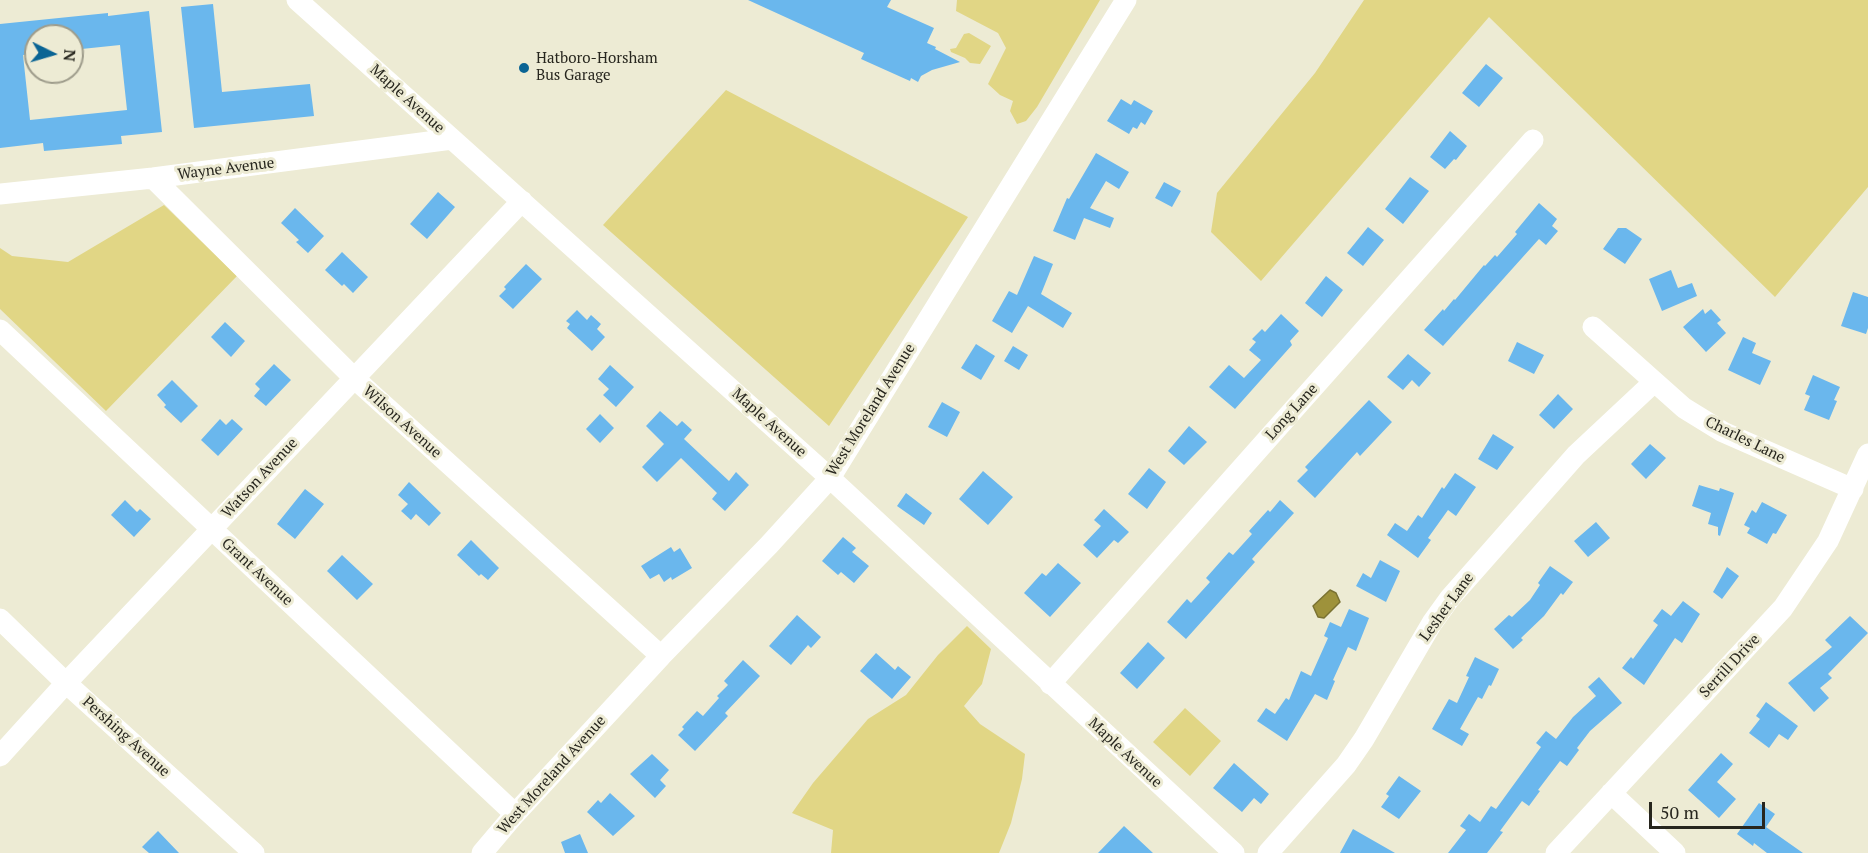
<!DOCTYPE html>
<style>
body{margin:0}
#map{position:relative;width:1868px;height:853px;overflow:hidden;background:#edebd4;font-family:"PT Serif",serif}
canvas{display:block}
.north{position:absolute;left:24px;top:24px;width:60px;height:60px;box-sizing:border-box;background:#edebd4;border:2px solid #9e9c8b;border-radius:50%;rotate:95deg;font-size:16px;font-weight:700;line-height:24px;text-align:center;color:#27261e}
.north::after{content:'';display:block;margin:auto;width:21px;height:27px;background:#0a6494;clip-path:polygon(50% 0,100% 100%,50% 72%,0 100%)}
.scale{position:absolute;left:1649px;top:802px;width:116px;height:27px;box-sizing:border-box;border:3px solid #27261e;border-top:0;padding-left:8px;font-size:18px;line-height:21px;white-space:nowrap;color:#27261e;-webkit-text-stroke:4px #edebd4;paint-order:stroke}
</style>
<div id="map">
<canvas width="1868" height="853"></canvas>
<div class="north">N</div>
<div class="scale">50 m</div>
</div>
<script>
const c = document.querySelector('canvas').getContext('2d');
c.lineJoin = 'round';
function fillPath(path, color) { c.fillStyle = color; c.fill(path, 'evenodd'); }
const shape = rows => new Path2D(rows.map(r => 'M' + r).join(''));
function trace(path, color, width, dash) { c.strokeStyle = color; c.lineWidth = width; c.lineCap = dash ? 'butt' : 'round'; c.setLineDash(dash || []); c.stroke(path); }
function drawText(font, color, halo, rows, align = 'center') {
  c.font = font + ' "PT Serif",serif'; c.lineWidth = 6; c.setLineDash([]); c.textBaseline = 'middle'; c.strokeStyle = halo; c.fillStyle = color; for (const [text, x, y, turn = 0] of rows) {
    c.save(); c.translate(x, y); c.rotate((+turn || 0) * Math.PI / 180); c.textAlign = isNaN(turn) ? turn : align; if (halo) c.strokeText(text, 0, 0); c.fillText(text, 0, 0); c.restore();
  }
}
const green = shape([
 [957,0,1100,0,1037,107,1026,121,1017,124,1010,111,1013,101,1000,95,988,84,1006,48,998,33,956,11],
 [1364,0,1868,0,1868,187,1775,297,1489,17,1261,281,1211,232,1217,193,1315,73],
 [969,33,991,46,980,64,970,63,965,58,951,52,950,49,956,48,964,34],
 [726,90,968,217,829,426,603,225],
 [164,205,237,276,106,411,0,309,0,248,12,256,68,262],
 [967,626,991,649,982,684,964,706,980,724,1025,754,1022,779,1011,823,999,853,831,853,833,830,792,813,813,783,868,719,906,695,938,655],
 [1185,708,1221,741,1190,776,1153,742]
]);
const water = shape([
 [1330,590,1336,593,1340,602,1324,618,1318,617,1313,606,1330,590]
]);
const building = shape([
 [748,0,891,0,887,7,934,28,927,43,936,47,935,49,960,62,932,70,921,76,918,82,911,78,910,81,861,59,864,53],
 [213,4,222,92,310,84,314,116,194,128,181,7],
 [149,11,162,132,121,136,122,144,44,151,43,143,0,148,0,24,108,13,108,16],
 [36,36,72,36,72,50,120,45,127,110,30,120,23,55,36,54],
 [1486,64,1503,78,1479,107,1462,93],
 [1121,99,1131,105,1134,100,1153,111,1145,125,1141,122,1137,129,1133,127,1129,134,1107,121],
 [1450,131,1467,146,1456,160,1454,159,1445,169,1430,157],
 [1096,153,1129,172,1119,189,1106,181,1090,208,1114,218,1110,228,1084,218,1075,240,1053,231,1067,198,1069,199],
 [1410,177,1429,191,1403,224,1385,209],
 [1164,182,1181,191,1172,207,1155,198],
 [438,192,455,207,427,239,410,224],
 [1539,203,1557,219,1552,226,1558,231,1546,245,1539,239,1443,346,1424,330,1443,309,1444,311,1454,299,1455,300,1484,265,1485,266,1495,255,1497,257,1517,234,1515,232],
 [295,208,324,236,308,253,296,242,299,240,281,223],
 [1368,227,1384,240,1363,266,1347,253],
 [1618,228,1626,228,1642,239,1625,264,1603,249],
 [342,252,368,277,353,293,344,284,342,286,325,270],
 [1034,256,1053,264,1041,294,1072,313,1063,328,1028,306,1012,333,992,321,1009,291,1017,295],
 [526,264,542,279,513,309,499,296,506,289,504,287],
 [1671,270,1678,288,1692,283,1697,296,1662,311,1649,279],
 [1326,276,1343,290,1322,317,1305,303],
 [1853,292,1868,297,1868,328,1866,334,1841,326],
 [1703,309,1705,314,1711,309,1721,320,1717,323,1726,333,1706,352,1683,327],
 [577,310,587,320,591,315,601,324,597,329,605,337,592,351,567,328,570,324,566,321],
 [1281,314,1299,331,1290,341,1292,345,1235,409,1209,387,1229,365,1244,378,1261,360,1249,350,1256,342,1252,339,1262,329,1265,332],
 [225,322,245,341,231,357,211,337],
 [1743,337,1756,343,1752,353,1771,361,1760,385,1728,370],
 [1517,342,1544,355,1534,374,1508,361],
 [976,344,995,356,981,380,961,368],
 [1013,346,1028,355,1019,370,1004,361],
 [1408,354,1431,373,1419,387,1412,380,1403,390,1387,377],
 [274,364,291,380,266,406,254,396,260,389,255,384],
 [610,365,634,387,616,407,603,395,609,389,598,379],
 [1813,375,1840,387,1834,400,1837,401,1829,420,1804,410,1810,396,1805,394],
 [172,380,198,406,181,423,164,407,166,405,157,395],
 [1558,394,1573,409,1554,429,1539,415],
 [1369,400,1392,422,1360,456,1357,452,1315,498,1297,481,1308,470,1305,467],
 [942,402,960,412,947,437,928,427],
 [660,411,677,426,682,421,692,430,684,439,729,481,736,472,749,485,725,511,712,499,717,493,681,458,657,482,642,467,664,444,646,426],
 [600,414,614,428,600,443,586,429],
 [220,419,226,425,232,419,243,429,218,456,201,440],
 [1189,426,1207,442,1184,465,1168,451],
 [1493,434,1514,447,1497,470,1478,459],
 [1650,444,1666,458,1646,479,1631,464],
 [1149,468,1166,482,1147,509,1128,494],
 [983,471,1013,497,988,525,959,499],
 [1455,473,1476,487,1456,516,1448,510,1428,538,1431,540,1418,558,1387,535,1395,523,1407,531,1418,515,1422,518,1442,487,1444,489],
 [409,482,441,513,429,526,416,514,411,520,401,511,408,504,398,495],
 [1699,485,1719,491,1720,488,1734,493,1720,536,1718,535,1718,527,1708,524,1711,513,1692,506],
 [305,489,324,504,295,539,277,524],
 [906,493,932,513,924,525,897,506],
 [125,500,137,512,140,509,151,519,134,537,111,515],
 [1280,500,1294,513,1252,559,1255,562,1186,639,1167,622,1187,599,1191,603,1210,582,1206,578,1229,552,1233,555,1252,534,1249,531,1268,510,1270,512],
 [1762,502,1787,515,1776,534,1773,533,1767,544,1747,533,1750,528,1744,525,1752,510,1756,513],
 [1104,509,1129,532,1118,543,1114,540,1097,558,1083,545,1101,526,1094,520],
 [1596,522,1610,538,1588,557,1574,541],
 [843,537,856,548,852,552,869,566,854,583,841,572,838,575,822,561],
 [471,540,499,568,488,580,481,574,479,576,457,555],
 [671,547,674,552,680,548,692,568,672,580,671,577,664,582,659,574,650,579,641,566],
 [342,555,373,584,357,600,327,571],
 [1380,560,1400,571,1386,602,1356,586,1363,573,1371,578],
 [1058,563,1081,583,1050,617,1024,593,1042,573,1046,576],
 [1550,566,1573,582,1563,595,1561,593,1544,616,1521,638,1523,640,1513,649,1494,629,1509,615,1512,617,1530,600,1540,585,1538,583],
 [1727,567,1739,576,1722,599,1713,592],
 [1683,601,1700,614,1682,643,1675,638,1644,685,1622,668,1631,657,1633,659,1658,625,1653,621,1662,609,1671,616],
 [1349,609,1369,618,1356,651,1348,647,1333,680,1335,681,1327,700,1315,694,1287,741,1257,721,1266,708,1275,714,1286,698,1289,700,1301,671,1311,676,1328,638,1324,636,1330,622,1341,627],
 [797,615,821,637,811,648,808,645,791,665,769,646],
 [1850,616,1868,633,1828,674,1832,678,1820,688,1829,698,1814,712,1788,683,1832,647,1825,640],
 [1148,642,1165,658,1137,689,1120,673],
 [876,653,895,670,898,666,911,677,892,699,860,671],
 [1475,657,1499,669,1491,686,1489,685,1482,699,1478,697,1460,729,1469,734,1462,746,1432,729,1449,699,1457,703,1469,677,1466,676],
 [743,660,760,676,725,713,728,716,695,751,678,735,684,729,682,727,697,711,703,716,719,698,717,696,728,685,724,681],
 [1599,677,1622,703,1590,731,1577,748,1579,750,1567,766,1560,761,1538,790,1540,791,1529,806,1522,801,1500,831,1503,832,1487,853,1448,853,1466,830,1460,826,1469,814,1480,822,1491,806,1496,809,1541,747,1536,743,1546,731,1556,739,1573,717,1596,696,1588,687],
 [1766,702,1798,726,1788,740,1779,734,1769,748,1749,733,1760,719,1756,716],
 [1721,753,1733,764,1717,782,1736,799,1719,818,1688,790],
 [652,754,669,770,660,780,666,786,655,798,630,774],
 [1234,763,1269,794,1261,804,1254,798,1242,812,1213,788],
 [1399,776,1421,791,1399,819,1381,807,1389,796,1386,794],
 [610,793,635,816,613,836,587,812,598,800,601,803],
 [1759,803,1775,814,1766,827,1803,853,1767,853,1754,843,1753,846,1737,834],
 [1124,826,1153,853,1098,853],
 [1353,829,1395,853,1340,853],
 [158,831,179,853,149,853,142,847],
 [580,834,588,853,565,853,561,842]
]);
const minor = shape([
 [297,0,830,478,1234,853],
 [153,178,354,378,661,656],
 [0,194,153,178,452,139],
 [1593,327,1684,408,1723,432,1853,489],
 [0,330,515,814],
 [0,619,66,683,254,853],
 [1050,684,1533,140],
 [0,756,66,683,522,201],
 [1611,793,1675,853],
 [482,853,515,814,661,656,769,545,830,478,1126,0],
 [1268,853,1346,765,1364,739,1432,623,1450,598,1576,455,1654,382],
 [1556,853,1783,608,1828,541,1868,454]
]);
const markers = [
 [524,68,6,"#0a6494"]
];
const poiNames = [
 ["Hatboro-Horsham",536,59],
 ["Bus Garage",536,76]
];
const streetNames = [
 ["Maple Avenue",407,99,42],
 ["Wayne Avenue",226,169,-7],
 ["West Moreland Avenue",871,410,-58],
 ["Long Lane",1292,412,-48],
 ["Wilson Avenue",402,422,42],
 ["Maple Avenue",769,423,42],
 ["Charles Lane",1745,440,26],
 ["Watson Avenue",260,478,-47],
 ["Grant Avenue",257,572,43],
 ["Lesher Lane",1447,607,-54],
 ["Serrill Drive",1730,666,-47],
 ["Pershing Avenue",126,737,42],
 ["Maple Avenue",1125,753,43],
 ["West Moreland Avenue",552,775,-48]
];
fillPath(green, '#e1d685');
fillPath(water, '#9e923b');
trace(water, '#7a7232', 1.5);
fillPath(building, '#6ab7ed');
trace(minor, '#fff', 21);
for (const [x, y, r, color] of markers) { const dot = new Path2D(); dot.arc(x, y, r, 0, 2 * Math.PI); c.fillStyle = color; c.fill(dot); trace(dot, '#edebd4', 2); }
drawText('15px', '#27261e', '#edebd4', poiNames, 'left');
drawText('15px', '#27261e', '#edebd4', streetNames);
</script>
